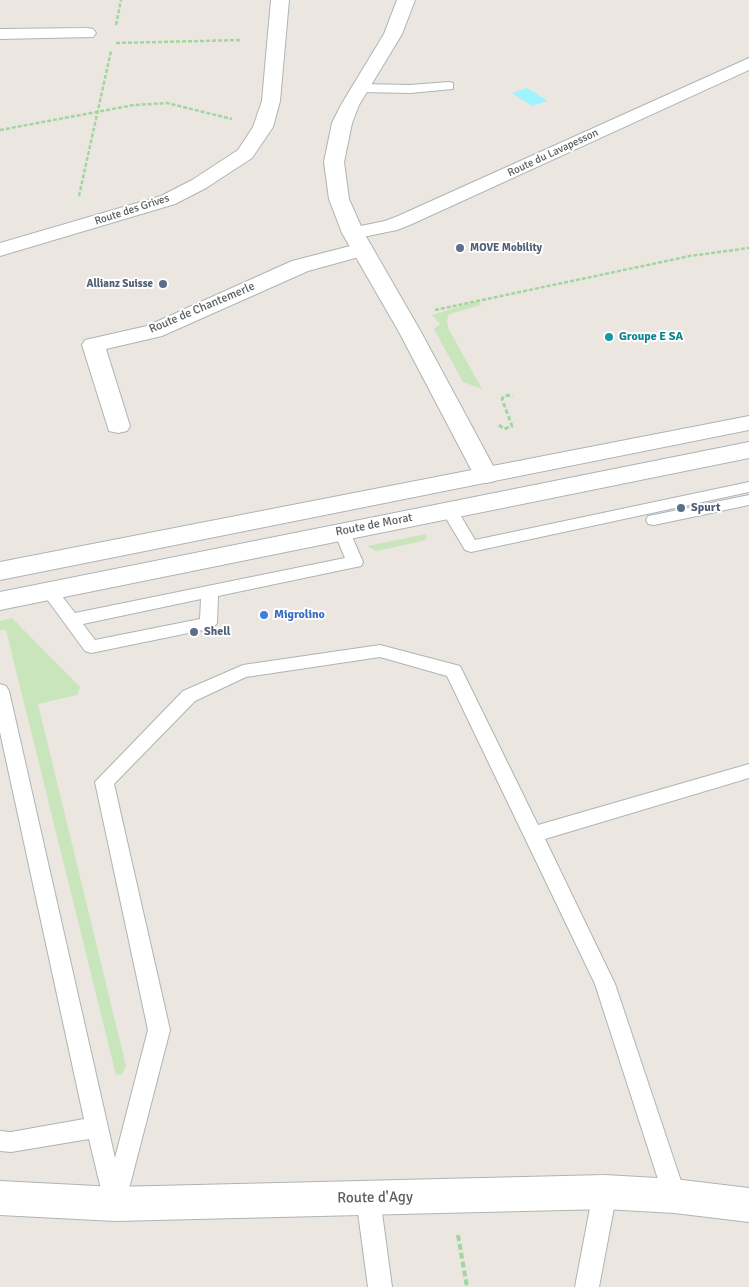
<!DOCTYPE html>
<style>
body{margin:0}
canvas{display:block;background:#ece6e0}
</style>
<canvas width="749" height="1287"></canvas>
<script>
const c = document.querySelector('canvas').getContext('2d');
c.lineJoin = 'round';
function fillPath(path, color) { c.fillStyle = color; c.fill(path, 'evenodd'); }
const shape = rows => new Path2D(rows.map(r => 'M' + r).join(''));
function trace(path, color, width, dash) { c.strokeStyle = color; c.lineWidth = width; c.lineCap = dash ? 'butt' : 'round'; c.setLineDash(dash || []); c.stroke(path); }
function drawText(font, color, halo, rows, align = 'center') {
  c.font = font + ' Signika,sans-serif'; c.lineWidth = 4; c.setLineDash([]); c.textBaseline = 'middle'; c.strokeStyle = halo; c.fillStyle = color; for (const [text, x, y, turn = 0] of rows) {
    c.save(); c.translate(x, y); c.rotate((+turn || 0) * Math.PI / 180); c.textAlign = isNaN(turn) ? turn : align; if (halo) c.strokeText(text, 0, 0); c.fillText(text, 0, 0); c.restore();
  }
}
const green = shape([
 [478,301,481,305,449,314,447,320,448,328,482,389,463,382,434,329,440,324,432,315],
 [426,534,427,538,423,541,376,551,367,546],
 [12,618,80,687,77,695,38,704,126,1066,122,1074,116,1075,6,630,0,630,0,621]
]);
const water = shape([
 [527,88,548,101,532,106,512,93]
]);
const pathFar2 = shape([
 [116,25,121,0],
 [116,43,242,40],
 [0,130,134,105,167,103,232,119],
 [79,196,111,51],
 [435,310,690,256,749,248]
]);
const pathFar1 = shape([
 [499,425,504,429,512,426,502,399,504,396,513,395]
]);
const path = shape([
 [458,1235,467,1287]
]);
const service = shape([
 [449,82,453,83,453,89,410,93,361,92,355,88,361,84,410,85,449,82],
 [749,482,749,492,471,552,465,550,441,510,443,506,449,505,455,506,475,540,749,482],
 [749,495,749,505,654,525,648,524,646,520,648,516,654,515,749,495],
 [342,527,348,528,350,532,363,562,361,566,218,596,217,623,214,627,208,629,91,653,85,651,41,591,43,587,49,585,55,587,75,613,345,558,334,532,336,528,342,527],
 [201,599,200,619,95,640,83,624,201,599],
 [380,645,460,666,538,825,749,764,749,778,545,839,615,984,686,1196,682,1204,674,1207,666,1204,595,984,447,676,380,657,246,677,195,701,114,784,170,1030,123,1212,115,1215,106,1210,89,1139,11,1152,0,1151,0,1131,11,1132,84,1119,0,732,0,684,6,686,9,691,115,1158,148,1030,95,782,183,691,243,665,380,645],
 [605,1181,613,1184,617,1192,599,1287,575,1287,593,1192,597,1184,605,1181],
 [368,1187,376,1190,380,1198,392,1287,368,1287,356,1198,360,1190,368,1187]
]);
const minor = shape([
 [271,0,289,0,280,101,273,127,252,158,206,188,175,204,0,256,0,243,161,196,192,180,238,150,253,127,262,101,271,0],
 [87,28,93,29,96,33,93,37,0,39,0,29,87,28],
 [749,58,749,70,412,224,397,230,353,239,346,237,342,233,346,229,385,221,398,216,749,58],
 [362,243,370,244,373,249,370,254,308,271,162,336,106,349,130,426,127,431,118,433,109,431,82,345,85,340,147,326,292,261,362,243],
 [605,1175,674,1179,749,1188,749,1222,674,1213,605,1209,115,1221,0,1215,0,1181,115,1187,605,1175]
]);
const tertiary = shape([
 [397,0,415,0,402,34,359,105,352,123,344,162,349,199,364,233,421,332,498,475,495,481,486,483,477,481,474,475,399,332,342,233,329,199,324,162,332,123,341,105,384,34,397,0]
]);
const secondary = shape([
 [749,416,749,430,0,580,0,562,749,416],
 [749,442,749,458,0,610,0,592,749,442]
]);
const markers = [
 [460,248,5,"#5c6f8a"],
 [163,284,5,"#5c6f8a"],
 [609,337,5,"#0f9aa8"],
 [681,508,5,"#5c6f8a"],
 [264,615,5,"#3f7fe0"],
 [194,632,5,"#5c6f8a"]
];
const farStreetnames = [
 ["Route du Lavapesson",553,153,-25],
 ["Route des Grives",132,210,-18]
];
const farServicenames = [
 ["MOVE Mobility",470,248],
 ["Allianz Suisse",153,284,"right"]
];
const streetNames = [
 ["Route de Chantemerle",202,308,-23],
 ["Route de Morat",374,525,-11]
];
const cultureNames = [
 ["Groupe E SA",619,337]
];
const serviceNames = [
 ["Spurt",691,508],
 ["Shell",204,632]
];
const shopNames = [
 ["Migrolino",274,615]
];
const nearStreetnames = [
 ["Route d'Agy",375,1198,-1]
];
fillPath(green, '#c8e5bb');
fillPath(water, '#9df3ff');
trace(service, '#aeb4b6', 2);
trace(minor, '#aeb4b6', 2);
trace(tertiary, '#aeb4b6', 2);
trace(secondary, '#adb3b6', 2);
trace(pathFar2, '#a1d79e', 2.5, [4, 2]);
trace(pathFar1, '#a1d79e', 3, [4.5, 2.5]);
trace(path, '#a1d79e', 4, [6, 3]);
fillPath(service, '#fff');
fillPath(minor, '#fff');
fillPath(tertiary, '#fff');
fillPath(secondary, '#fff');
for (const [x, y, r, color] of markers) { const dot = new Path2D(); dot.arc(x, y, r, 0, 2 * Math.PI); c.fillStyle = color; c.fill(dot); trace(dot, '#fff', 2); }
drawText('11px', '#595f61', '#fff', farStreetnames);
drawText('bold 11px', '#4e5e75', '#fff', farServicenames, 'left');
drawText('12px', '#595f61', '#fff', streetNames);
drawText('bold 12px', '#0d838f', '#fff', cultureNames, 'left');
drawText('bold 12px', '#4e5e75', '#fff', serviceNames, 'left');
drawText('bold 12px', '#366cbe', '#fff', shopNames, 'left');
drawText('15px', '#595f61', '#fff', nearStreetnames);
</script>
